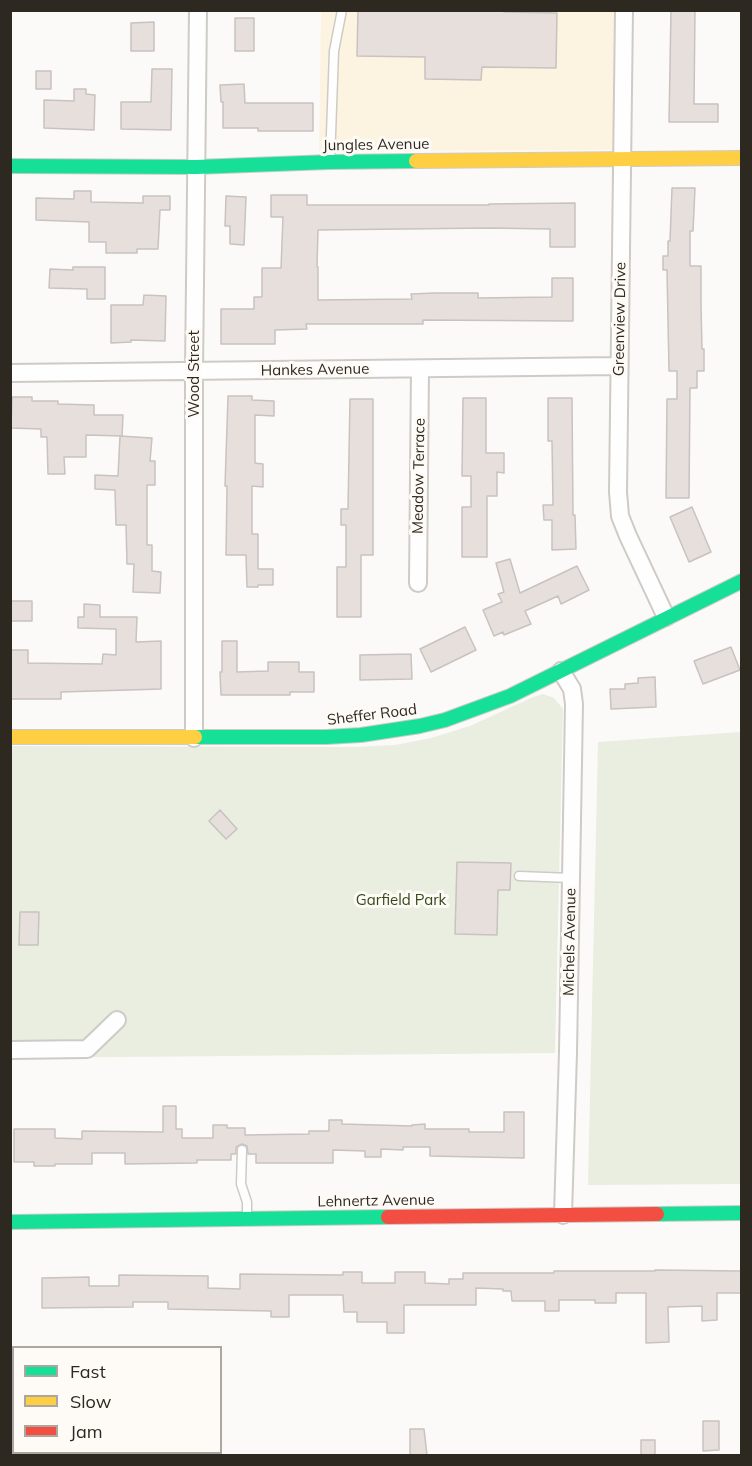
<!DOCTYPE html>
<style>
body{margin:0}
#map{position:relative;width:752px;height:1466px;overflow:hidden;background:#fcfaf8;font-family:Mulish,sans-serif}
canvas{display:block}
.frame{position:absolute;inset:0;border:12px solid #2e2920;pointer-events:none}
.legend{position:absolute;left:12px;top:1346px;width:210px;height:108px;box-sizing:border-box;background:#fefbf6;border:2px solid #aba7a0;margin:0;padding:8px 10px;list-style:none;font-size:18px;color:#2e2920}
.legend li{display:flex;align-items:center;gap:12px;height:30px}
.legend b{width:30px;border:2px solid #aba7a0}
</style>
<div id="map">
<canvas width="752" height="1466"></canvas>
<div class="frame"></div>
<ul class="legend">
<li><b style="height:8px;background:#16e098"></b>Fast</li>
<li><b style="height:8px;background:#ffcf43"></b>Slow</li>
<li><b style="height:8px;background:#f24e42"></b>Jam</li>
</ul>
</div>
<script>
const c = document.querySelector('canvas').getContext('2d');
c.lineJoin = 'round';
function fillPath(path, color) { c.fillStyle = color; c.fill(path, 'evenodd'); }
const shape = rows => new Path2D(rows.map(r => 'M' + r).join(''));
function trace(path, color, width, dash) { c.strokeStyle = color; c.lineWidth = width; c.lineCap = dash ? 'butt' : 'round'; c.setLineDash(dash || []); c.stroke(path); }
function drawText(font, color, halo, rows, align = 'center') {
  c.font = font + ' Mulish,sans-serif'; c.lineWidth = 6; c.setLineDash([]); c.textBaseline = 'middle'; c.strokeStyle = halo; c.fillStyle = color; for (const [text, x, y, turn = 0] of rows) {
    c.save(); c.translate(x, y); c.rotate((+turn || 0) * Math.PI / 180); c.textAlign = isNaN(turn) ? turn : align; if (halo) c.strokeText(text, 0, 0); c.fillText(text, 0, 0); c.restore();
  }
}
const built = shape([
 [321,11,619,11,615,150,319,151]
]);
const green = shape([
 [543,694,554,698,563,709,555,1053,11,1058,11,746,355,747,395,745,431,738,470,726,531,698],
 [741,732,741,1184,588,1185,598,742]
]);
const building = shape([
 [358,10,504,10,504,12,557,13,556,68,482,67,481,80,425,79,425,57,357,56,358,10],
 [671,10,695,10,694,104,718,104,718,122,669,122,671,10],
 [235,18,254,18,254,51,235,51,235,18],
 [154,22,154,51,131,51,131,23,154,22],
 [152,69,172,69,171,130,121,129,121,102,151,102,152,69],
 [36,71,51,71,51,89,36,89,36,71],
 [244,84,245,103,313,103,313,131,258,131,258,128,223,128,223,102,221,102,220,85,244,84],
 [74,89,86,89,86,94,95,95,94,130,44,128,44,100,74,101,74,89],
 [672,188,695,188,693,231,690,231,690,266,701,266,701,304,702,349,704,349,704,371,697,371,697,388,690,388,689,498,666,498,667,399,677,399,677,371,669,371,667,270,663,270,663,256,668,256,668,241,670,241,672,188],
 [74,191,91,191,91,202,143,203,143,196,170,196,170,210,160,210,158,249,137,249,137,253,106,253,106,242,89,242,89,222,36,220,36,198,74,199,74,191],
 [271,195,307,195,307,205,489,205,489,204,575,203,575,247,550,247,550,229,489,228,318,230,317,267,318,267,318,300,412,299,411,294,435,293,478,293,478,298,552,297,552,278,573,278,573,321,423,320,423,324,306,324,307,329,275,330,275,344,221,344,221,309,254,309,254,297,262,297,262,268,281,268,283,217,271,217,271,195],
 [226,196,246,197,244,245,230,244,230,226,225,226,226,196],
 [73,267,105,267,105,299,87,299,87,289,49,288,50,269,73,270,73,267],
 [144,295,166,296,165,341,131,340,131,342,111,343,111,305,143,305,144,295],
 [228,396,252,396,252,400,274,401,274,416,255,415,255,463,263,464,263,487,252,486,252,534,258,534,258,569,273,569,273,585,258,585,258,587,247,587,246,555,226,555,227,486,225,486,228,396],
 [12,397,32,397,32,401,58,401,58,404,94,405,94,415,123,415,122,436,86,435,86,457,64,457,65,474,48,474,47,437,41,437,41,429,11,428,12,397],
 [463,398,486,398,486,453,504,453,504,473,497,472,497,496,487,496,487,557,462,557,462,507,471,507,471,476,462,476,463,398],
 [548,398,572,398,573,515,575,515,576,549,552,550,552,520,544,520,543,505,553,505,552,441,548,441,548,398],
 [350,399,373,399,373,555,361,555,361,617,337,617,337,567,346,567,346,525,341,525,341,509,348,509,350,399],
 [120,436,152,438,150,461,155,461,155,485,147,485,147,545,152,545,152,571,161,572,160,593,133,592,134,564,127,564,126,525,116,525,115,490,95,489,95,475,118,476,120,436],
 [692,507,711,552,689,562,670,517,692,507],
 [510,559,520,593,577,566,589,590,561,604,558,596,525,611,531,624,504,635,503,632,494,636,483,610,502,602,498,594,504,592,496,563,510,559],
 [11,601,32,601,32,621,11,621,11,601],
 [84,604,100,605,100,617,137,617,136,642,161,641,161,689,61,692,61,699,10,699,10,650,28,650,28,663,102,664,103,654,116,655,116,629,78,628,78,617,84,617,84,604],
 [465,627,476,650,431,672,420,649,465,627],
 [222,641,237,641,237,672,268,671,268,662,299,662,299,672,314,672,314,692,290,692,290,695,221,695,220,672,222,672,222,641],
 [731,647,740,670,703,684,694,661,731,647],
 [411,654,412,679,360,680,360,655,411,654],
 [655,677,656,707,611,709,610,689,625,689,625,684,638,683,638,678,655,677],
 [220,810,237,829,226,839,209,821,220,810],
 [457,862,511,863,510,890,498,890,497,935,455,934,457,862],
 [20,912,39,912,38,945,19,945,20,912],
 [163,1106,176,1106,176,1129,182,1129,182,1138,213,1138,213,1125,227,1125,227,1128,245,1128,245,1135,309,1134,309,1131,329,1131,329,1120,342,1120,342,1124,412,1126,412,1125,425,1124,425,1129,469,1129,469,1132,504,1132,504,1112,524,1112,524,1158,430,1156,430,1147,403,1147,403,1150,381,1149,381,1157,365,1157,365,1151,333,1150,333,1163,256,1163,256,1154,248,1154,247,1146,242,1144,236,1147,236,1154,231,1154,231,1160,197,1160,197,1163,125,1164,125,1153,92,1153,92,1164,55,1164,55,1166,34,1166,34,1162,14,1162,14,1129,55,1129,55,1138,82,1139,82,1131,163,1132,163,1106],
 [655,1270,741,1271,741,1293,717,1293,717,1320,702,1321,702,1306,668,1307,669,1342,646,1343,646,1293,616,1293,616,1303,595,1303,595,1300,559,1300,559,1311,545,1311,545,1301,512,1301,511,1291,503,1291,503,1289,476,1288,476,1305,404,1305,404,1333,387,1333,387,1322,357,1322,357,1312,344,1312,343,1295,289,1295,289,1317,271,1317,271,1311,168,1309,168,1302,133,1302,133,1307,42,1308,42,1278,89,1277,89,1286,119,1286,119,1275,208,1276,208,1288,240,1289,240,1274,343,1275,343,1272,362,1272,362,1283,395,1283,395,1272,425,1272,425,1283,449,1284,449,1279,463,1279,463,1273,554,1273,554,1271,655,1271,655,1270],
 [703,1421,719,1421,719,1450,703,1451,703,1421],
 [410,1429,424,1429,427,1455,410,1455,410,1429],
 [641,1440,655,1440,655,1455,641,1455,641,1440]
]);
const lane = shape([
 [330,162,334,51,342,10],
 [519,876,571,878],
 [242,1150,241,1184,247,1202,247,1218]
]);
const street = shape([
 [624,10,618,492,620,516,628,536,666,617],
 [10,373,619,366],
 [418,583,420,369],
 [561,671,572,689,574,704,568,1052,563,1215],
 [194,738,194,371,198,10],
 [10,1050,87,1049,117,1020]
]);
const fast = shape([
 [10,166,196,167,330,162,416,161],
 [195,737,326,737,361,735,420,726,445,720,510,696,742,581],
 [657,1214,742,1213],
 [10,1222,388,1217]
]);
const slow = shape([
 [416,161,742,158],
 [10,737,195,737]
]);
const jam = shape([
 [388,1217,657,1214]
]);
const streetNames = [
 ["Jungles Avenue",376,145,-1],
 ["Greenview Drive",620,319,-89],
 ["Hankes Avenue",315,370,-1],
 ["Wood Street",194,374,-90],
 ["Meadow Terrace",419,476,-89],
 ["Sheffer Road",372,715,-7],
 ["Michels Avenue",570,942,-89],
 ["Lehnertz Avenue",376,1201,-1]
];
const parkNames = [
 ["Garfield Park",401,900]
];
fillPath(built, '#fdf3e1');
fillPath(green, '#e9eee1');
fillPath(building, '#e7dfdc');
trace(building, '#c8c2c0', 1.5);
trace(lane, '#cecbc6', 11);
trace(street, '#cecbc6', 20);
trace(fast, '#cecbc6', 16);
trace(slow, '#cecbc6', 16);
trace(jam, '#cecbc6', 16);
trace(lane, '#fffefe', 8);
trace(street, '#fffefe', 16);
trace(fast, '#16e098', 14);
trace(slow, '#ffcf43', 14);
trace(jam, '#f24e42', 14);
drawText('15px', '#2e2920', '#fefbf6', streetNames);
drawText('15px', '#364919', '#fefbf6', parkNames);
</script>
